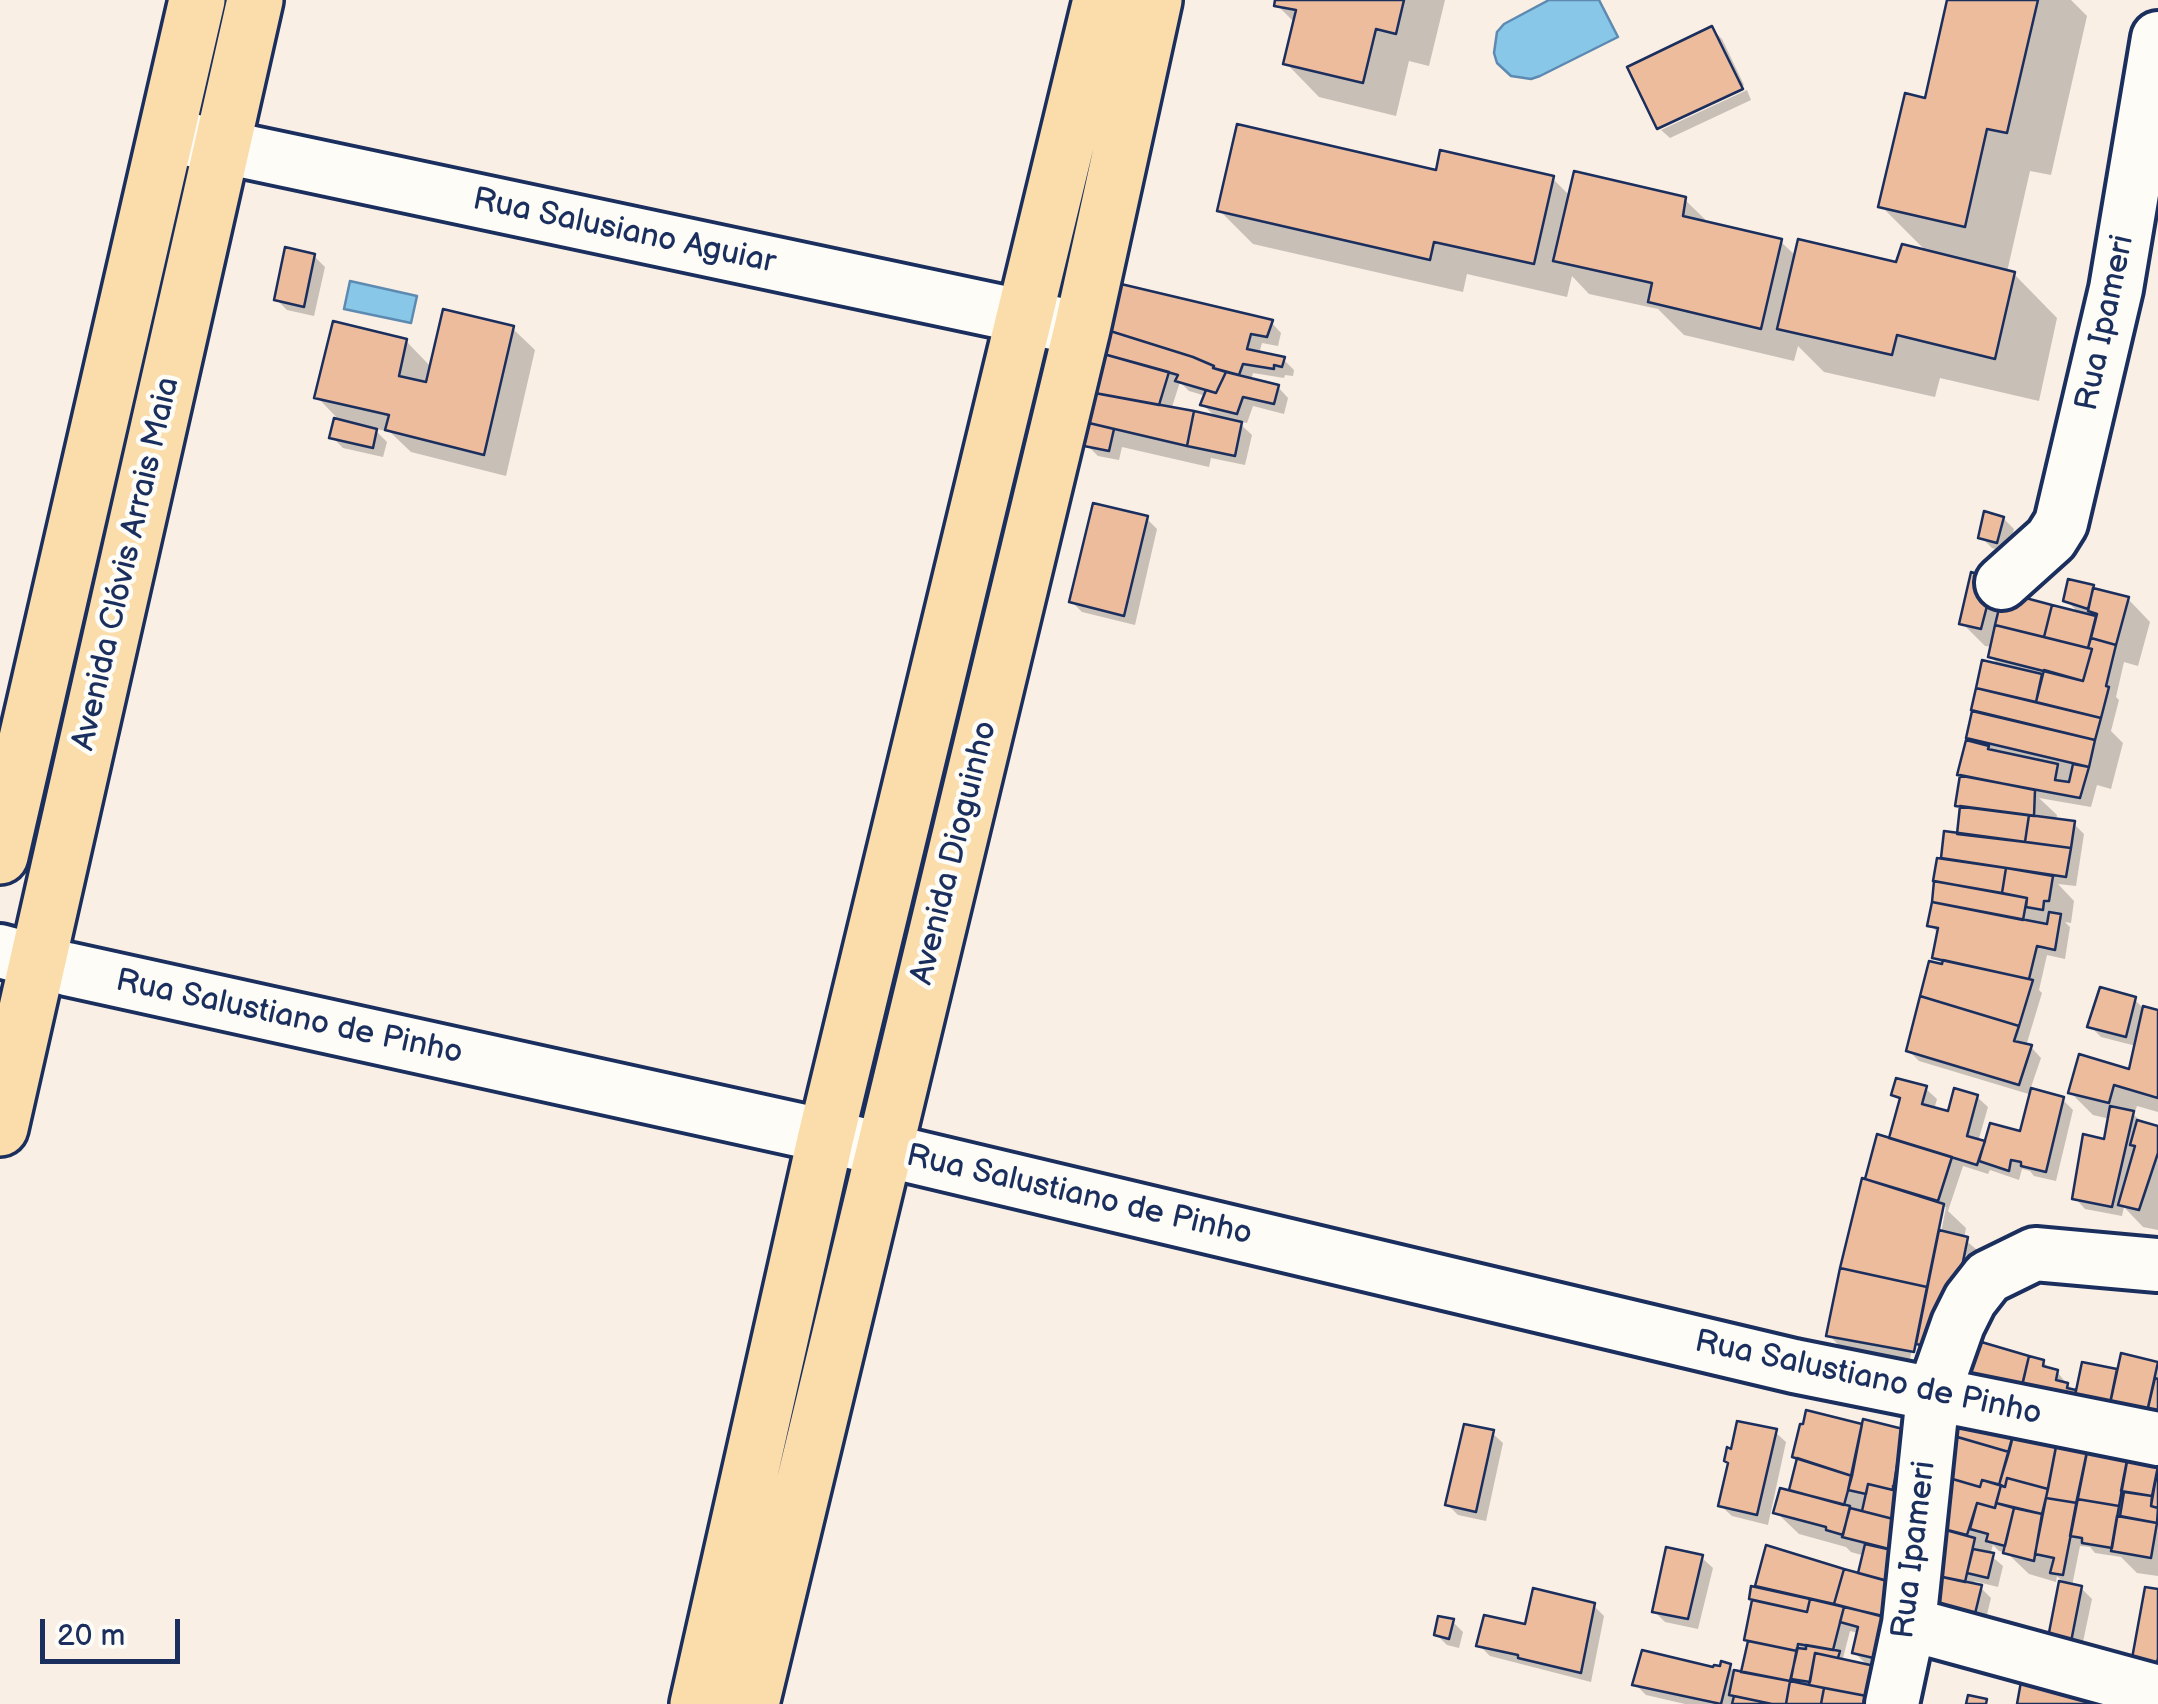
<!DOCTYPE html>
<meta charset="utf-8">
<style>
body{margin:0}
#map{position:relative;width:2158px;height:1704px;overflow:hidden;background:#faefe5;font-family:"Balsamiq Sans",sans-serif}
canvas{display:block}
.scale{position:absolute;left:40px;top:1619px;width:140px;height:45px;box-sizing:border-box;border:5px solid #1b2f5e;border-top:0;padding-left:12px;font-size:30px;line-height:35px;white-space:nowrap;color:#1b2f5e;-webkit-text-stroke:8px #fdfcf7;paint-order:stroke}
</style>
<div id="map">
<canvas width="2158" height="1704"></canvas>
<div class="scale">20 m</div>
</div>
<script>
const c = document.querySelector('canvas').getContext('2d');
c.lineJoin = 'round';
function fillPath(path, color) { c.fillStyle = color; c.fill(path, 'evenodd'); }
const shape = rows => new Path2D(rows.map(r => 'M' + r).join(''));
function trace(path, color, width, dash) { c.strokeStyle = color; c.lineWidth = width; c.lineCap = dash ? 'butt' : 'round'; c.setLineDash(dash || []); c.stroke(path); }
function drawText(font, color, halo, rows, align = 'center') {
  c.font = font + ' "Balsamiq Sans",sans-serif'; c.lineWidth = 9; c.setLineDash([]); c.textBaseline = 'middle'; c.strokeStyle = halo; c.fillStyle = color; for (const [text, x, y, turn = 0] of rows) {
    c.save(); c.translate(x, y); c.rotate((+turn || 0) * Math.PI / 180); c.textAlign = isNaN(turn) ? turn : align; if (halo) c.strokeText(text, 0, 0); c.fillText(text, 0, 0); c.restore();
  }
}
const water = shape([
 [1549,0,1599,0,1618,37,1540,76,1531,79,1511,76,1497,63,1494,53,1497,32,1504,24,1549,0],
 [350,281,417,296,411,323,344,309,350,281]
]);
const shadow = shape([
 [1278,0,1445,0,1429,66,1409,61,1396,116,1319,97,1286,63,1295,23,1277,5],
 [1950,0,2071,0,2087,16,2051,175,2030,171,2007,272,2014,274,2057,318,2039,401,1940,378,1935,397,1824,372,1798,346,1794,361,1684,335,1658,309,1589,294,1572,276,1567,297,1467,274,1463,292,1253,244,1219,210,1437,173,1553,179,1570,196,1685,200,1711,225,1780,241,1797,257,1898,265,1928,253,1881,206,1927,101],
 [1712,29,1722,39,1744,85,1660,125,1660,128,1631,68],
 [1747,90,1751,100,1670,138,1661,130],
 [314,256,325,267,314,316,287,310,277,300],
 [1271,322,1281,333,1278,346,1262,343,1259,354,1284,360,1294,370,1293,376,1285,375,1284,378,1253,373,1251,380,1278,387,1288,398,1284,414,1253,406,1247,423,1237,421,1252,435,1245,465,1211,458,1209,467,1122,447,1119,460,1098,456,1087,445,1097,396,1092,391],
 [1180,382,1189,391,1206,396,1203,405,1218,419,1171,410],
 [512,328,535,350,506,476,411,452,390,432,373,428,387,442,383,457,343,448,332,437,342,423,317,397,406,341,432,368],
 [1146,518,1157,529,1135,625,1082,612,1071,601],
 [2003,518,2014,529,2007,552,1992,548,1981,537],
 [1973,575,2007,596,2080,614,2066,600,2070,582,2128,599,2150,622,2138,666,2124,662,2116,697,2119,700,2111,731,2123,743,2111,789,2097,785,2091,807,2039,798,2057,815,2056,821,2073,823,2084,834,2076,886,2058,884,2074,901,2071,923,2065,922,2070,927,2065,959,2047,955,2039,990,2042,993,2026,1046,2031,1047,2041,1058,2030,1090,2062,1099,2073,1110,2056,1181,2034,1176,2030,1171,2022,1169,2019,1180,1990,1170,1988,1174,1963,1166,1948,1211,1966,1228,1964,1239,1977,1250,1959,1339,1991,1349,2043,1362,2052,1371,2057,1372,2074,1392,2078,1393,2084,1365,2119,1372,2123,1356,2158,1364,2158,1435,1936,1373,1851,1358,1829,1335,1864,1181,1890,1141,1902,1102,1894,1094,1926,1089,1937,1099,1934,1110,1949,1114,1977,1097,1988,1107,1978,1142,1986,1145,2022,1134,2032,1095,1919,1061,1908,1050,1945,967,1935,957,1940,935,1930,925,1946,834,1959,836,1962,810,1957,805,1977,745,1969,737,1984,663,2001,667,1990,656,1992,647,1985,646,1962,623],
 [1941,1206,1946,1207,1941,1233,1936,1233],
 [1914,1339,1919,1344,1914,1365,1909,1364],
 [2134,999,2145,1010,2158,1012,2158,1112,2137,1106,2134,1115,2144,1124,2158,1128,2158,1230,2143,1227,2124,1207,2122,1216,2085,1209,2075,1198,2106,1142,2110,1119,2093,1115,2070,1092,2131,1072,2136,1046,2101,1037,2090,1026],
 [1865,1427,1902,1431,1924,1454,1888,1704,1685,1704,1646,1695,1635,1684,1729,1666,1737,1674,1743,1675,1750,1643,1747,1639,1754,1602,1752,1599,1768,1548,1860,1575,1865,1556,1851,1552,1846,1547,1799,1534,1776,1512,1790,1493,1799,1461,1794,1456],
 [1850,1631,1859,1633,1855,1653,1869,1667,1847,1663,1843,1658],
 [1767,1674,1803,1681,1802,1686],
 [1775,1432,1786,1442,1768,1525,1732,1516,1721,1506],
 [1492,1433,1503,1443,1486,1521,1458,1515,1448,1505],
 [2158,1454,2158,1576,2137,1573,2121,1557,2095,1553,2090,1547,2080,1546,2072,1586,2081,1588,2092,1599,2079,1661,2049,1647,2062,1581,2057,1576,2056,1582,2029,1574,2007,1553,1999,1551,1993,1545,1990,1555,2003,1566,1998,1587,1974,1581,1991,1598,1982,1635,1947,1628,1935,1473],
 [1702,1558,1713,1568,1698,1629,1665,1622,1654,1611],
 [1594,1606,1604,1616,1591,1682,1490,1656,1479,1645],
 [1453,1622,1463,1632,1459,1648,1447,1645,1436,1634]
]);
const building = shape([
 [1275,0,1404,0,1396,34,1376,29,1363,83,1283,64,1296,10,1274,6,1275,0],
 [1947,0,2038,0,2007,133,1987,129,1965,227,1878,207,1905,93,1925,98,1947,0],
 [1712,26,1743,89,1657,129,1627,67,1712,26],
 [1237,124,1436,170,1440,150,1554,176,1534,264,1434,242,1430,260,1217,211,1237,124],
 [1574,171,1686,197,1683,216,1782,239,1761,329,1648,302,1652,283,1553,261,1574,171],
 [1798,239,1896,262,1902,244,2015,272,1995,359,1897,335,1892,355,1777,329,1798,239],
 [285,247,315,254,304,307,274,300,285,247],
 [1121,284,1273,320,1267,337,1251,334,1247,349,1285,357,1282,367,1274,365,1274,369,1243,364,1239,375,1213,368,1214,366,1193,357,1107,330,1121,284],
 [443,309,514,326,484,455,385,430,389,415,314,398,333,321,407,339,399,376,426,382,443,309],
 [1107,330,1193,357,1214,366,1213,368,1226,372,1216,393,1175,381,1178,375,1100,353,1107,330],
 [1100,353,1169,372,1159,405,1089,392,1100,353],
 [1226,372,1279,385,1274,404,1243,397,1237,414,1200,405,1206,390,1216,393,1226,372],
 [1095,393,1194,411,1187,446,1089,423,1095,393],
 [1194,411,1242,422,1235,456,1187,446,1194,411],
 [334,418,377,429,373,448,329,438,334,418],
 [1089,423,1114,429,1109,451,1084,446,1089,423],
 [1093,503,1148,516,1124,616,1069,602,1093,503],
 [1984,511,2004,517,1997,543,1978,538,1984,511],
 [1971,572,1994,579,1981,629,1959,624,1971,572],
 [2068,579,2094,585,2088,609,2063,601,2068,579],
 [2093,588,2129,597,2116,645,2091,638,2097,614,2088,611,2093,588],
 [2003,592,2052,605,2044,637,1995,625,2003,592],
 [2052,605,2096,616,2088,648,2044,637,2052,605],
 [1995,625,2092,649,2083,681,1988,657,1995,625],
 [2091,638,2116,645,2106,686,2109,687,2101,718,2036,702,2044,670,2083,681,2092,649,2088,648,2091,638],
 [1982,660,2042,674,2036,702,1976,688,1982,660],
 [1976,688,2101,718,2095,740,1971,710,1976,688],
 [1972,711,2095,740,2089,767,1966,738,1972,711],
 [1966,740,1989,746,1988,749,2058,764,2055,780,2069,782,2073,764,2089,767,2080,798,1957,775,1966,740],
 [1960,775,2035,790,2034,816,1955,806,1960,775],
 [1960,806,2029,815,2025,842,1957,834,1960,806],
 [2029,815,2075,821,2071,848,2025,842,2029,815],
 [1944,831,2071,848,2066,877,1941,858,1944,831],
 [1937,858,2006,868,2002,893,1933,881,1937,858],
 [2006,868,2053,876,2049,901,2044,901,2043,910,2026,907,2027,898,2002,893,2006,868],
 [1934,881,2027,898,2023,920,1932,902,1934,881],
 [1932,902,2047,924,2049,912,2061,914,2055,950,2037,946,2029,979,1932,958,1938,928,1927,926,1932,902],
 [1943,960,2033,980,2019,1026,1920,996,1929,961,1942,964,1943,960],
 [2100,987,2136,997,2126,1037,2087,1027,2100,987],
 [1920,996,2019,1026,2014,1041,2032,1045,2019,1085,1906,1051,1920,996],
 [2143,1006,2158,1010,2158,1098,2114,1085,2109,1103,2068,1093,2079,1054,2129,1069,2143,1006],
 [1896,1078,1927,1086,1922,1104,1948,1111,1954,1088,1978,1095,1967,1136,1985,1141,1977,1165,1889,1138,1900,1098,1891,1095,1896,1078],
 [2031,1088,2064,1097,2046,1172,2021,1166,2021,1162,2011,1160,2009,1171,1979,1161,1990,1123,2020,1131,2031,1088],
 [2110,1106,2134,1111,2112,1207,2072,1199,2083,1134,2104,1139,2110,1106],
 [2137,1120,2158,1126,2158,1153,2139,1210,2118,1205,2135,1146,2130,1145,2137,1120],
 [1877,1134,1952,1157,1938,1201,1865,1179,1877,1134],
 [1862,1178,1944,1204,1927,1287,1840,1268,1862,1178],
 [1939,1230,1968,1237,1945,1350,1916,1344,1939,1230],
 [1840,1268,1927,1287,1914,1352,1826,1336,1840,1268],
 [1961,1336,2029,1356,2018,1402,1949,1384,1961,1336],
 [2121,1353,2158,1362,2145,1421,2108,1413,2121,1353],
 [2029,1356,2044,1360,2043,1366,2058,1370,2056,1380,2068,1383,2067,1388,2076,1390,2073,1403,2019,1399,2029,1356],
 [2082,1362,2117,1369,2108,1413,2073,1405,2082,1362],
 [2155,1378,2158,1379,2158,1428,2144,1425,2155,1378],
 [1940,1405,2016,1424,2009,1452,1933,1430,1940,1405],
 [1806,1410,1862,1424,1852,1476,1792,1457,1800,1424,1803,1424,1806,1410],
 [1863,1419,1903,1429,1893,1490,1868,1484,1866,1494,1848,1490,1863,1419],
 [1737,1421,1777,1429,1757,1515,1718,1506,1728,1463,1724,1461,1727,1447,1731,1449,1737,1421],
 [1464,1424,1494,1430,1476,1512,1445,1505,1464,1424],
 [2016,1424,2059,1431,2048,1489,2007,1478,2005,1487,1999,1485,2016,1424],
 [1937,1431,2009,1452,1999,1485,1982,1480,1980,1487,1932,1473,1937,1431],
 [2059,1431,2090,1437,2077,1503,2046,1498,2059,1431],
 [2090,1437,2130,1445,2119,1506,2077,1499,2090,1437],
 [2130,1445,2158,1450,2158,1466,2152,1496,2121,1491,2130,1445],
 [1797,1458,1852,1476,1844,1505,1789,1490,1797,1458],
 [2158,1466,2158,1508,2151,1506,2158,1466],
 [1949,1478,1980,1487,1982,1480,2001,1485,1995,1508,1977,1503,1967,1535,1932,1526,1949,1478],
 [2007,1478,2048,1489,2042,1514,1996,1503,2001,1485,2005,1487,2007,1478],
 [1868,1484,1893,1490,1893,1486,1913,1490,1905,1522,1862,1511,1868,1484],
 [1780,1488,1850,1506,1843,1535,1826,1530,1826,1527,1773,1513,1780,1488],
 [2124,1492,2152,1496,2151,1506,2158,1508,2157,1523,2120,1516,2124,1492],
 [2046,1498,2077,1503,2063,1575,2050,1573,2054,1558,2035,1554,2046,1498],
 [2077,1499,2119,1506,2112,1548,2082,1543,2082,1538,2070,1536,2077,1499],
 [1977,1503,1995,1508,1996,1503,2014,1508,2005,1546,1986,1541,1988,1534,1970,1529,1977,1503],
 [1850,1508,1905,1522,1893,1550,1842,1537,1850,1508],
 [2014,1508,2042,1514,2034,1561,2003,1553,2014,1508],
 [2117,1516,2157,1523,2151,1558,2111,1551,2117,1516],
 [1942,1529,1975,1538,1965,1582,1933,1575,1942,1529],
 [1865,1544,1905,1553,1898,1584,1858,1573,1865,1544],
 [1766,1545,1844,1569,1834,1604,1755,1586,1766,1545],
 [1666,1547,1703,1555,1688,1619,1652,1612,1666,1547],
 [1973,1549,1994,1553,1988,1578,1967,1573,1973,1549],
 [1844,1569,1899,1584,1892,1619,1834,1604,1844,1569],
 [1933,1575,1982,1585,1972,1626,1934,1618,1933,1575],
 [2059,1581,2082,1586,2069,1652,2046,1648,2059,1581],
 [1751,1586,1810,1599,1807,1612,1749,1599,1751,1586],
 [2145,1587,2158,1589,2158,1658,2153,1680,2129,1675,2145,1587],
 [1533,1588,1595,1603,1581,1673,1518,1658,1518,1655,1476,1646,1484,1615,1525,1624,1533,1588],
 [1810,1599,1844,1607,1833,1650,1798,1644,1797,1651,1744,1640,1752,1600,1807,1612,1810,1599],
 [1844,1607,1883,1616,1881,1627,1889,1629,1882,1660,1852,1653,1858,1627,1840,1622,1844,1607],
 [1438,1616,1454,1619,1449,1639,1434,1635,1438,1616],
 [1748,1641,1797,1651,1790,1681,1741,1672,1748,1641],
 [1806,1645,1840,1651,1838,1658,1815,1653,1810,1682,1791,1679,1797,1648,1806,1649,1806,1645],
 [1642,1650,1713,1667,1714,1665,1720,1666,1721,1661,1731,1664,1721,1704,1632,1685,1642,1650],
 [1815,1653,1884,1668,1877,1698,1809,1685,1815,1653],
 [1734,1670,1790,1681,1786,1704,1772,1704,1729,1695,1734,1670],
 [2022,1676,2113,1704,2017,1704,2022,1676],
 [1790,1681,1824,1688,1821,1704,1786,1704,1790,1681],
 [1824,1688,1877,1698,1876,1704,1821,1704,1824,1688],
 [1968,1695,1987,1699,1986,1704,1966,1704,1968,1695],
 [1734,1696,1772,1704,1732,1704,1734,1696]
]);
const minor = shape([
 [177,137,1082,329],
 [2002,583,2051,539,2061,523,2116,289,2158,38],
 [0,951,67,969,826,1136,1794,1366,2158,1439],
 [1909,1624,2158,1692],
 [1892,1704,1909,1624,1933,1395,1958,1324,1970,1300,1988,1277,2035,1254,2158,1265]
]);
const major = shape([
 [0,856,197,0],
 [0,1128,255,0],
 [698,1704,826,1136,1101,0],
 [751,1704,1082,329,1154,0]
]);
const streetNames = [
 ["Rua Salusiano Aguiar",624,232,12],
 ["Rua Ipameri",2106,323,-78],
 ["Avenida Clóvis Arrais Maia",127,564,-77],
 ["Avenida Dioguinho",955,853,-76],
 ["Rua Salustiano de Pinho",289,1018,12],
 ["Rua Salustiano de Pinho",1079,1196,13],
 ["Rua Salustiano de Pinho",1868,1379,12],
 ["Rua Ipameri",1915,1550,-83]
];
fillPath(water, '#89c7e9');
trace(water, '#5d8ab1', 2.5);
fillPath(shadow, '#0003');
fillPath(building, '#edbc9d');
trace(building, '#1b2f5e', 2.5);
trace(minor, '#1b2f5e', 60);
trace(major, '#1b2f5e', 62);
trace(minor, '#fdfcf7', 52);
trace(major, '#fbddab', 55);
drawText('32px', '#1b2f5e', '#fdfcf7', streetNames);
</script>
